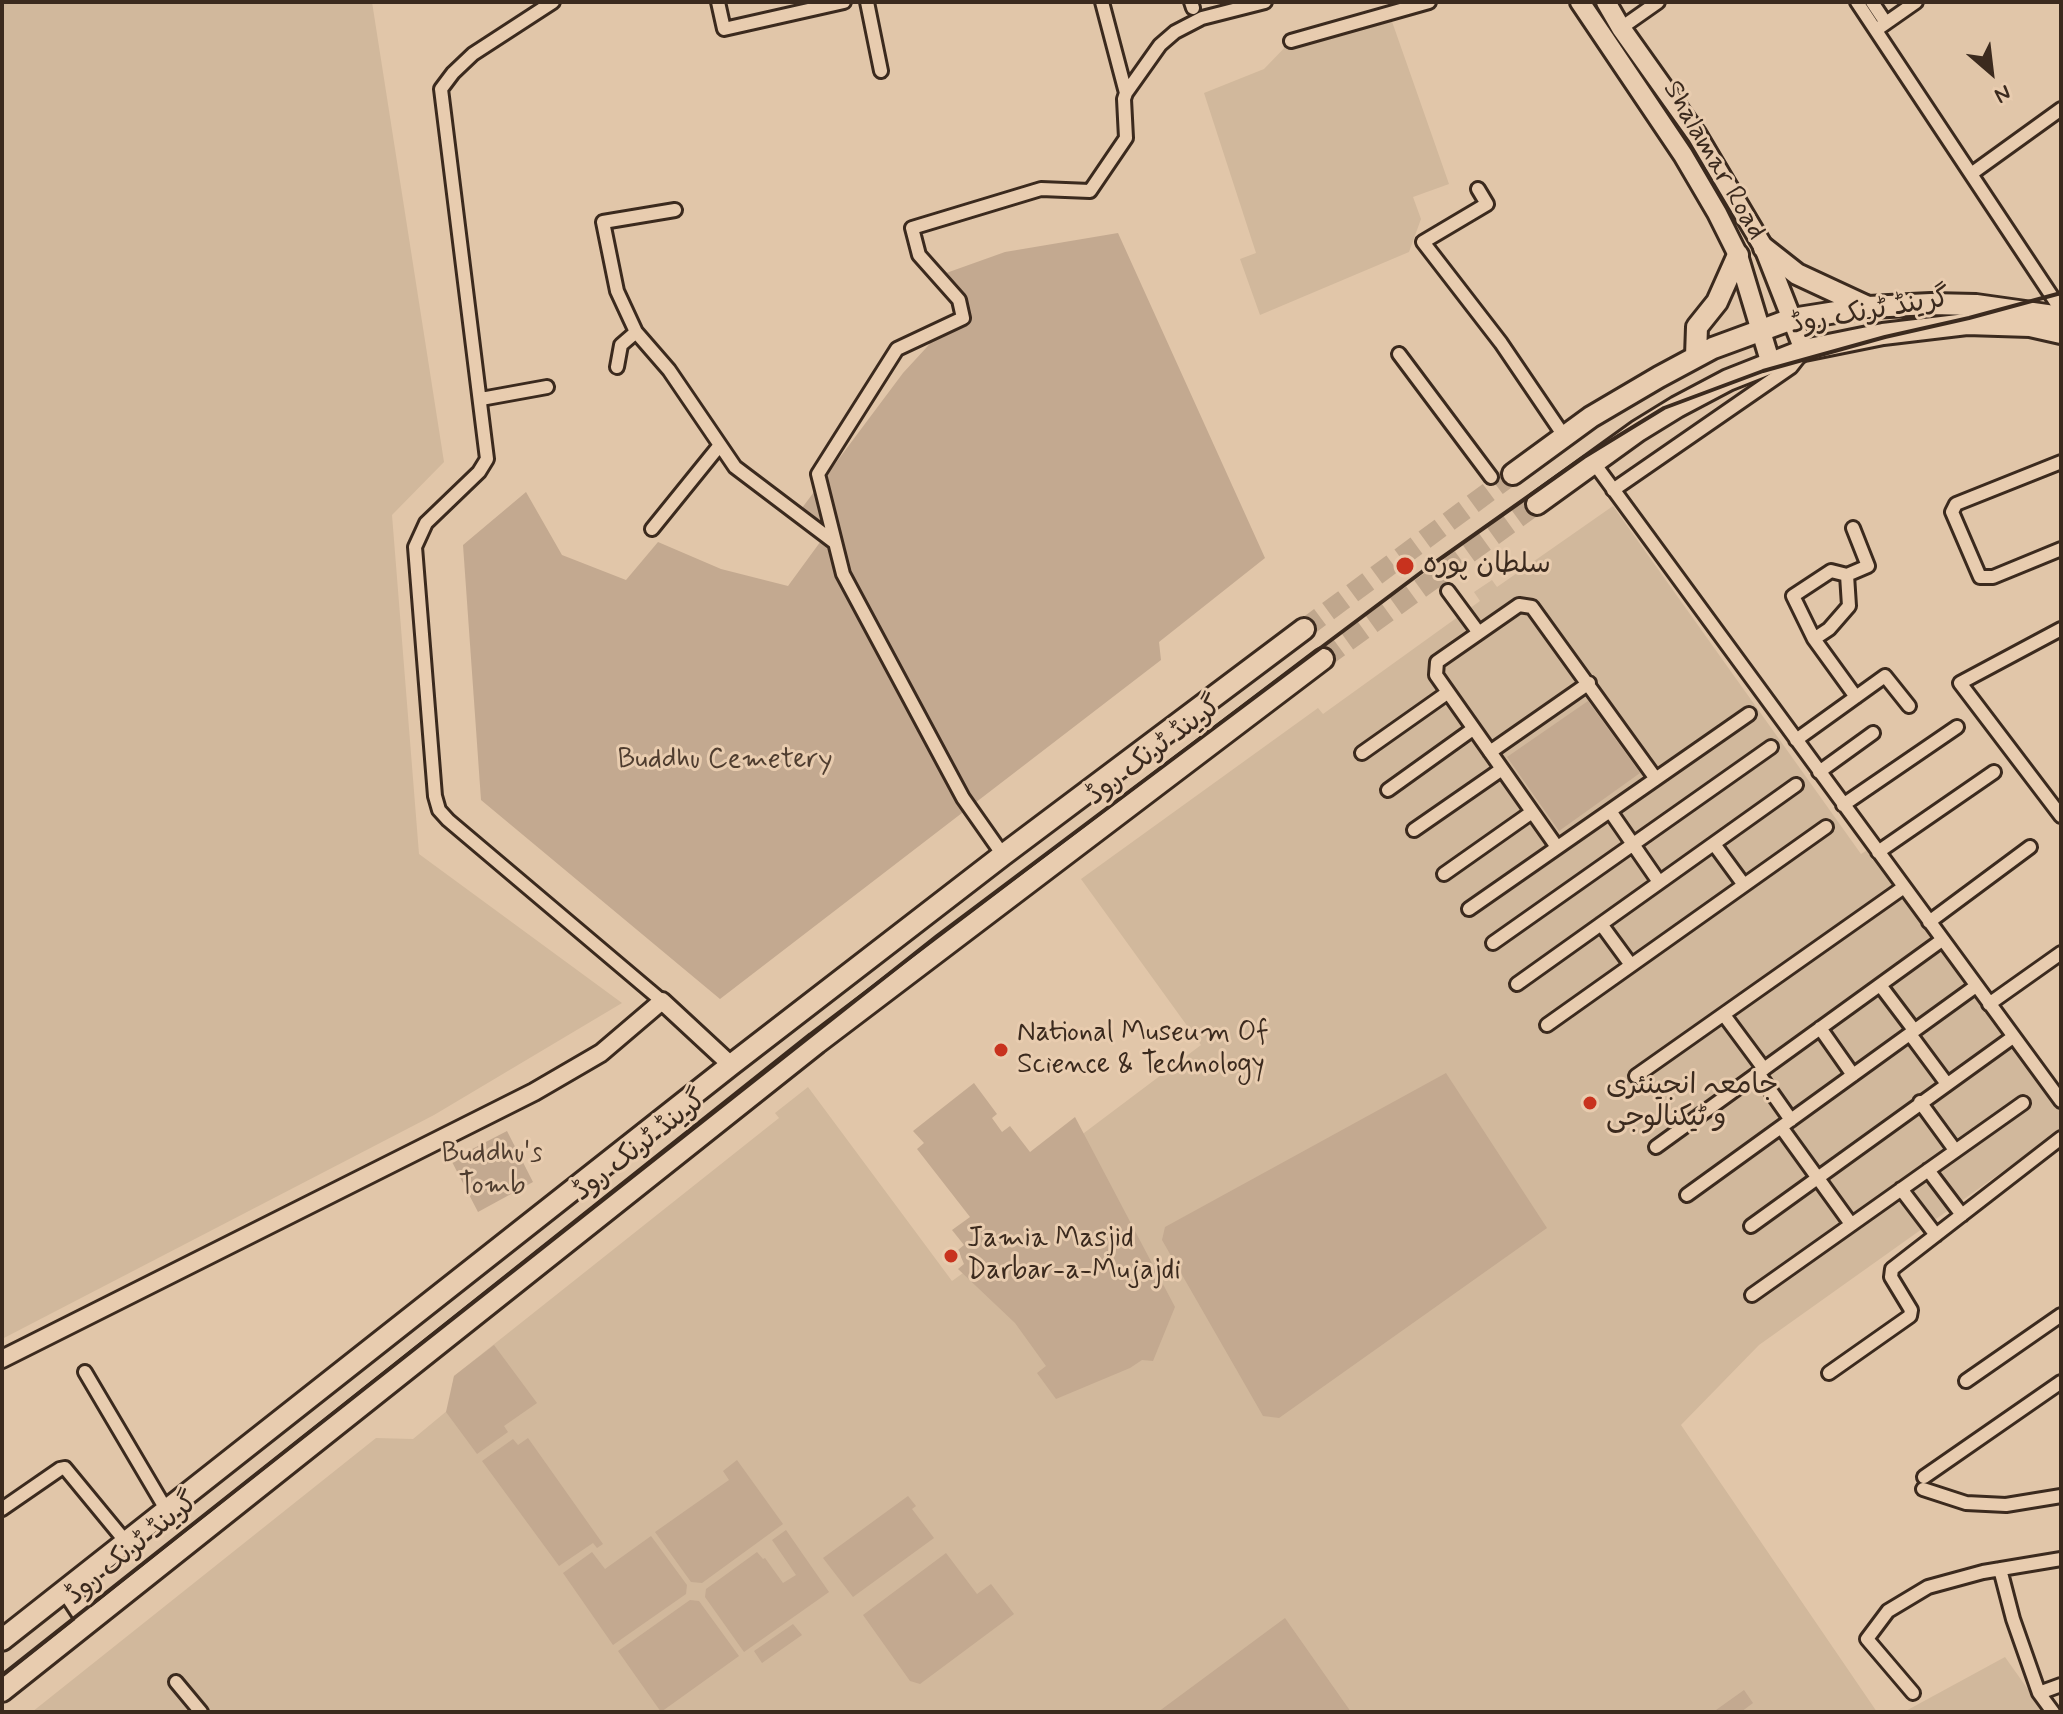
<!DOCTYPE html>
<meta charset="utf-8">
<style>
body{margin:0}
#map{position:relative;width:2063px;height:1714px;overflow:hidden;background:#e1c6a9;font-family:Mynerve,sans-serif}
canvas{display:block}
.frame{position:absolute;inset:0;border:4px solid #3b2a1e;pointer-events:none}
.north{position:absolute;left:1951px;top:32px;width:80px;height:80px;-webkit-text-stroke:6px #e8ccaf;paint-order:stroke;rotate:152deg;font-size:22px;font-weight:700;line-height:32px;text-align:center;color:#3b2a1e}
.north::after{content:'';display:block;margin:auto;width:28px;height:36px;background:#3b2a1e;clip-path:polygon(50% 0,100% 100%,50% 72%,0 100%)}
</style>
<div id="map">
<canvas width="2063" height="1714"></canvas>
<div class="frame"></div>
<div class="north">N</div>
</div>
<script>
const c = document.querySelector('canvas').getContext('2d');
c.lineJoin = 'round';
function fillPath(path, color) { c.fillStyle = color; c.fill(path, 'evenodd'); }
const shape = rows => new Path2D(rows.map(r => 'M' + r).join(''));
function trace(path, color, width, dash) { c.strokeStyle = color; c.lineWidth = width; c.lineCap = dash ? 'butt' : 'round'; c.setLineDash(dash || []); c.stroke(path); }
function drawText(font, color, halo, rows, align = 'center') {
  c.font = font + ' Mynerve,"Playpen Sans Arabic",sans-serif'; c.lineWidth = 6; c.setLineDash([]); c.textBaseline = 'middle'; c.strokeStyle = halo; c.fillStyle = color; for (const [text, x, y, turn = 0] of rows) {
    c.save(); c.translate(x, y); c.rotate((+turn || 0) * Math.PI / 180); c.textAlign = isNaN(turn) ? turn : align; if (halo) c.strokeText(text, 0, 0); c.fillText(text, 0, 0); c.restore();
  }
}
const built = shape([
 [2,2,372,2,444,462,392,515,419,854,622,1003,434,1115,2,1339],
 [1389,13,1449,184,1413,197,1421,219,1409,252,1260,315,1240,259,1256,253,1204,93,1264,69,1291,41],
 [1613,506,1861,854,1869,849,2061,1113,2061,1130,1759,1345,1681,1425,1877,1712,32,1712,376,1438,413,1439,448,1410,454,1376,779,1118,775,1113,808,1087,952,1281,970,1268,975,1215,1201,1045,1081,879,1318,708,1323,714,1480,601,1474,592,1492,580,1497,587],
 [2005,1657,2044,1712,1904,1712,1913,1707]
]);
const green = shape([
 [1118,233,1265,558,1159,642,1161,660,720,999,481,800,463,545,526,492,562,555,626,580,658,542,721,569,788,586,826,534,799,512,903,373,960,311,935,277,1005,252],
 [1588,701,1640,773,1559,831,1507,757],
 [1446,1073,1547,1228,1279,1418,1263,1416,1162,1240,1165,1227],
 [974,1083,997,1114,992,1118,1002,1132,1010,1126,1030,1152,1075,1117,1175,1307,1153,1361,1142,1360,1130,1368,1056,1399,1037,1373,1046,1366,1015,1323,958,1269,964,1264,958,1250,964,1245,952,1230,970,1217,917,1149,924,1143,913,1131],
 [507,1131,533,1182,478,1212,451,1160],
 [494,1345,537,1403,504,1426,508,1432,477,1454,446,1412,454,1376],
 [528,1438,603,1544,597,1548,593,1543,559,1566,482,1461,513,1439,518,1445],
 [737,1460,783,1524,702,1583,691,1582,655,1532,729,1480,723,1471],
 [908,1496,916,1506,912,1509,934,1538,853,1597,823,1558],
 [786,1530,829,1592,744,1652,705,1597,706,1589,757,1552,763,1559,765,1558,783,1583,796,1575,772,1540],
 [651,1536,687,1585,686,1594,613,1645,563,1573,592,1552,605,1569],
 [946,1553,977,1594,991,1584,1014,1614,920,1684,910,1681,863,1615],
 [690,1600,699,1601,739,1656,661,1712,618,1651],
 [1285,1618,1351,1712,1158,1712],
 [793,1624,802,1635,762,1663,754,1651],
 [1744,1690,1753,1703,1741,1712,1718,1712,1716,1710]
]);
const minorTunnel = shape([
 [1437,576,1448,591]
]);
const primaryTunnel = shape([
 [1304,629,1513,474],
 [1323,659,1537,504]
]);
const minor = shape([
 [553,2,473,54,453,73,441,89,487,459,479,472,426,523,415,547,435,796,439,810,448,820,662,1001],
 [718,2,724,29,844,2],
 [867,2,881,71],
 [1191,2,1193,8],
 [1857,2,2061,310],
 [1872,2,1886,23],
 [1621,28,1658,2],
 [1876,30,1916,2],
 [1291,41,1429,2],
 [1126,93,1160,45,1175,32,1202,18,1265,2],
 [1971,174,2061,109],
 [1478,189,1487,204,1423,242,1501,343,1564,436],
 [675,210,603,222,617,291,636,332,669,370,735,467,834,542],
 [1399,354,1491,477],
 [617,367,621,345,636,332],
 [481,399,547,387],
 [2061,462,1956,504,1952,512,1980,577,1993,577,2061,549],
 [1594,463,2061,1101],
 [1613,490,1791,367,1802,353],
 [1853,528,1868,566,1847,575,1849,606,1829,629,1814,639,1856,697],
 [652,529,720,445],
 [1448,591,1479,633],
 [2061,629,1960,683,2061,816],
 [1814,639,1793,596,1831,571,1847,575],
 [1796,740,1885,676,1909,706],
 [1490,752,1589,683],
 [1362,753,1447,693],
 [1819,772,1873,733],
 [1388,790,1473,729],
 [1843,805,1957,727],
 [1610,811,1659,882],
 [1414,830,1502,769],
 [1714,844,1744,885],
 [1557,847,1436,675,1437,662,1519,605,1532,607,1656,779],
 [1878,852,1994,772],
 [1003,855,963,798,843,574,818,474,897,349,963,318,959,300,919,255,912,228,1041,189,1090,191,1126,138,1124,99,1126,93,1102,2],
 [1444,874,1532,812],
 [1469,909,1749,714],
 [1929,922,2030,847],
 [1601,924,1631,965],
 [1493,943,1771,747],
 [1517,984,1796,785],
 [1880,985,1914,1030],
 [1989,1004,2061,953],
 [1724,1015,1764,1069],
 [1547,1025,1826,827],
 [1820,1028,1853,1075],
 [1910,1034,1947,1084],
 [1758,1073,1791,1120],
 [1636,1076,1904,887],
 [1920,1102,1955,1150],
 [1781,1127,1851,1224],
 [1656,1147,1942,940],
 [1928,1170,1962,1215],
 [1901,1189,1936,1235],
 [1687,1195,1976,986],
 [1751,1226,2013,1037],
 [1752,1295,2023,1103],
 [85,1372,167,1511],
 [1829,1373,1910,1316,1911,1310,1891,1277,1892,1269,2061,1138],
 [1966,1381,2061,1315],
 [1924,1477,2061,1382],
 [1923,1489,1966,1503,2006,1505,2061,1496],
 [2,1509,60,1469,65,1468,126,1542],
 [2000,1569,2013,1619,2039,1693,2053,1712],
 [176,1682,201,1712],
 [1913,1693,1867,1639,1888,1611,1928,1587,1983,1572,2061,1559],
 [2039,1693,2061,1685]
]);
const tertiary = shape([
 [2,1359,534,1092,601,1053,662,1001,731,1065]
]);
const secondary = shape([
 [1580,2,1683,155,1717,213,1738,255,1770,361],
 [1606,2,1621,28,1697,135,1764,248,1804,350]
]);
const primary = shape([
 [1764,248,1797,274,1868,307],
 [1696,356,1697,327,1717,302,1738,255],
 [1513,474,1591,417,1659,377,1713,348,1792,319,1868,307,1931,304,1976,305,2061,317],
 [1537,504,1638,431,1677,407,1728,380,1804,350,1883,334,1967,324,2030,326,2061,333],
 [67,1589,88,1621],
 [2,1640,731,1065,1003,855,1304,629],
 [2,1691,817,1043,1323,659]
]);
const rail = shape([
 [2,1675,937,936,1423,571,1584,457,1664,408,1763,371,1885,337,1969,318,2061,293]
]);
const markers = [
 [1405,566,10,"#c8321e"],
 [1001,1050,8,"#c8321e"],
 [1590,1103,8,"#c8321e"],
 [951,1256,8,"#c8321e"]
];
const streetNames = [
 ["Shalamar Road",1713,161,60],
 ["گرینڈ ٹرنک روڈ",1870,313,-10],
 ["گرینڈ ٹرنک روڈ",1155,752,-37],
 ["گرینڈ ٹرنک روڈ",641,1147,-38],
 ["گرینڈ ٹرنک روڈ",133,1550,-39]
];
const poiNames = [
 ["سلطان پورہ",1423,566],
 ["National Museum Of",1017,1034],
 ["Science & Technology",1017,1066],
 ["جامعہ انجینئری",1606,1087],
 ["و ٹیکنالوجی",1606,1119],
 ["Jamia Masjid",967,1240],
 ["Darbar-a-Mujajdi",967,1272]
];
const parkNames = [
 ["Buddhu Cemetery",725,761],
 ["Buddhu's",492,1155],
 ["Tomb",492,1187]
];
fillPath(built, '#d1b89c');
fillPath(green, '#c3a990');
trace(minorTunnel, '#c0a78d', 12, [12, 6]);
trace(primaryTunnel, '#c0a78d', 20, [20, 10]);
trace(minor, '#3b2a1e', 18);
trace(tertiary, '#3b2a1e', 22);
trace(secondary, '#3b2a1e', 24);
trace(primary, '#3b2a1e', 26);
trace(minor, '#e8ccaf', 12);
trace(tertiary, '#e8ccaf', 16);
trace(secondary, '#e8ccaf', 18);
trace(primary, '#e8ccaf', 20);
trace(rail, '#3b2a1e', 4);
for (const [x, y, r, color] of markers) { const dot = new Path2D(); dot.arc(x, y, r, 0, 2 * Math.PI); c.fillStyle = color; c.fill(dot); trace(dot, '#e8ccaf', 3); }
drawText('28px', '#3b2a1e', '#e8ccaf', streetNames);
drawText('28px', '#3b2a1e', '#e8ccaf', poiNames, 'left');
drawText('28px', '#4f3d2f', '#e8ccaf', parkNames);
</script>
